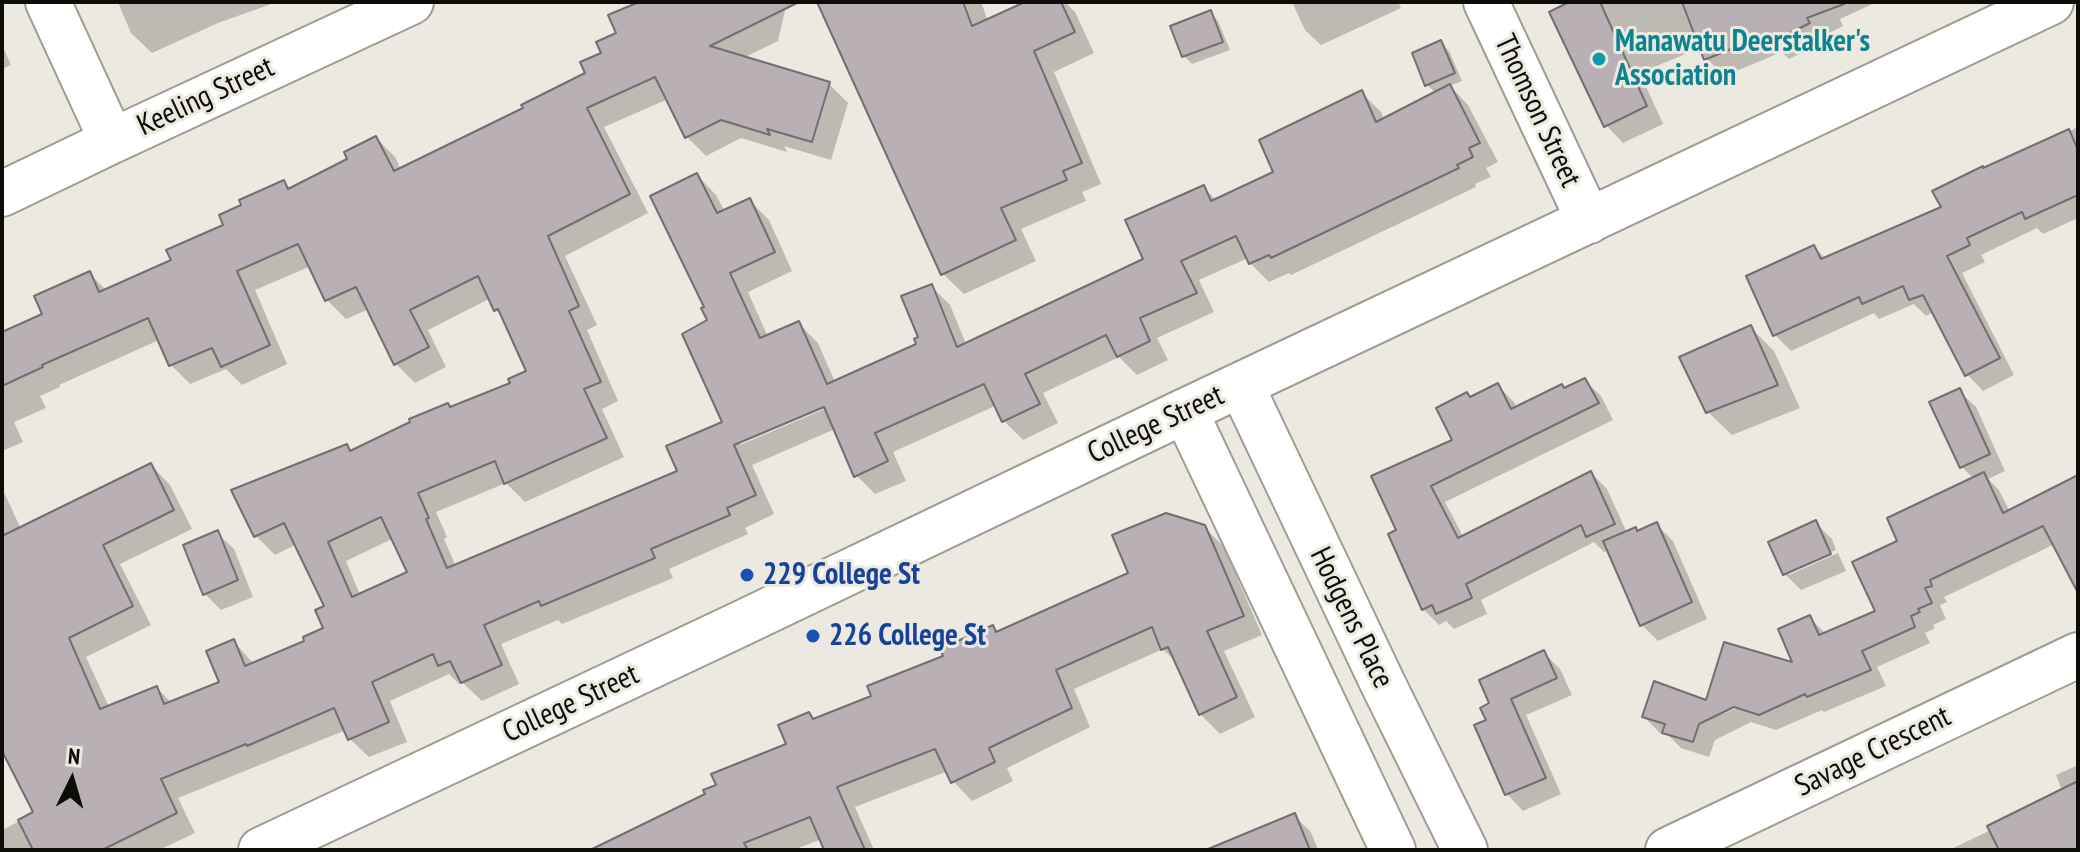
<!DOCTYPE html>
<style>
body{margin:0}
#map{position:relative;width:2080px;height:852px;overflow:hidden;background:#ebe9e0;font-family:"PT Sans Narrow",sans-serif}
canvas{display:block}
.frame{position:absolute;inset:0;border:4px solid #0c0c09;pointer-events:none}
.north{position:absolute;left:32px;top:740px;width:80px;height:80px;-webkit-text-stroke:6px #ebe9e0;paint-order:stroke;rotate:5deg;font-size:22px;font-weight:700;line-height:32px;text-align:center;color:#0c0c09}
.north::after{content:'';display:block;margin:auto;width:28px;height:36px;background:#0c0c09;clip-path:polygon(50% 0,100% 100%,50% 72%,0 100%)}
</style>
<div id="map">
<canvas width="2080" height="852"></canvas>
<div class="frame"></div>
<div class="north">N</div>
</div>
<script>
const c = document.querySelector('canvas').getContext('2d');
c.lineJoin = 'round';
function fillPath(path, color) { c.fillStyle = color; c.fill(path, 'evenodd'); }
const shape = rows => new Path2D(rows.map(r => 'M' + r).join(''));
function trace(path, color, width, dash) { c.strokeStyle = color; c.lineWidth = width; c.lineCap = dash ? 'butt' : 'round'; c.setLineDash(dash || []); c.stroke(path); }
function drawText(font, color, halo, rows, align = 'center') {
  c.font = font + ' "PT Sans Narrow",sans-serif'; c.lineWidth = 6; c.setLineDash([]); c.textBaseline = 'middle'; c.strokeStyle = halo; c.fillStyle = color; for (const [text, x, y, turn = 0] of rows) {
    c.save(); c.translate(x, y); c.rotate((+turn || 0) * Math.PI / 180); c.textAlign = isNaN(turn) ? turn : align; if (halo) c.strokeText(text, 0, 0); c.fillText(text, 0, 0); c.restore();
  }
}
const shadow = shape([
 [118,2,277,2,218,23,152,53,131,33],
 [644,2,787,2,778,41,743,58,829,84,848,103,831,160,784,146,787,152,741,138,706,156,687,137,668,99,604,127,648,213,565,256,597,325,587,330,618,401,602,409,624,457,525,502,506,483,436,512,447,537,444,539,456,567,680,472,725,423,707,308,697,175,716,195,725,212,750,201,769,220,792,271,748,292,768,337,799,324,818,343,835,382,919,345,931,286,950,305,966,344,1145,260,1204,188,1216,200,1276,173,1362,93,1381,112,1384,120,1436,93,1427,85,1441,43,1449,51,1462,81,1450,86,1468,105,1498,162,1486,168,1491,177,1475,184,1476,187,1291,275,1289,273,1269,282,1250,263,1248,258,1199,280,1214,312,1157,338,1168,360,1137,375,1119,357,1043,393,1058,423,1023,440,1004,421,997,405,893,452,906,481,875,494,856,475,835,429,752,465,774,514,745,528,748,534,669,569,673,578,562,624,558,620,501,644,519,684,482,701,463,683,459,684,449,674,390,701,407,742,369,757,349,738,346,730,178,798,195,833,159,850,2,850,2,830,36,813,2,747,2,488,21,529,151,465,170,485,192,529,120,564,151,625,86,657,109,707,157,688,172,703,222,683,233,641,254,664,307,642,325,629,327,607,297,544,275,555,256,536,346,446,352,452,451,408,512,384,528,372,504,318,496,310,491,298,428,330,446,367,415,383,396,364,369,309,346,319,327,300,311,266,255,290,287,364,242,385,226,369,190,384,171,365,159,340,59,385,60,387,40,396,46,408,14,422,23,442,2,451,2,335,45,315,89,273,107,291,173,261,225,226,283,182,291,190,349,159,376,138,395,157,401,170,526,109,587,74],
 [832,401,834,405,740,445,740,440],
 [394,538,409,573,360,595,346,561],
 [816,2,981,2,988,21,1030,2,1065,2,1075,12,1094,53,1054,72,1101,184,1082,192,1086,201,1021,229,1036,261,964,294,943,274],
 [1292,2,1398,2,1401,8,1321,45,1305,30],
 [1573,2,1877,2,1840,19,1843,26,1823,36,1826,41,1789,59,1782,52,1724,76,1706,58,1702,47,1640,73,1663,124,1623,143,1606,125],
 [1210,13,1218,21,1230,50,1192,64,1184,56],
 [2,45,11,65,2,69],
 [2078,127,2078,218,2043,234,2037,228,1981,255,1985,262,1962,273,2014,375,1983,391,1967,374,1934,312,1926,316,1914,304,1879,319,1874,313,1791,351,1775,335,1814,247,1826,259,1943,208,1984,170],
 [1751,328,1774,351,1800,408,1732,435,1708,412],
 [1584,380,1601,396,1613,420,1445,502,1464,538,1591,473,1607,489,1627,533,1638,533,1657,525,1673,541,1707,619,1658,641,1641,624,1609,550,1604,552,1594,542,1481,600,1487,614,1454,629,1446,621,1439,625,1423,609,1398,531,1455,441,1471,399,1498,386,1514,402,1517,408],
 [1959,391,1976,407,2005,471,1988,479,1999,490,2010,512,2078,477,2078,575,2055,544,1944,597,1947,602,1940,605,1946,619,1933,625,1935,628,1925,633,1930,643,1877,667,1886,686,1824,712,1822,710,1776,730,1751,722,1715,740,1709,757,1681,748,1668,735,1660,733,1644,717,1707,703,1795,665,1810,618,1826,634,1877,612,1900,542,1974,479,1962,467,1932,403],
 [1742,701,1744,705,1723,714,1723,710],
 [1815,523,1832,539,1836,550,1789,570,1789,575,1838,553,1846,571,1801,590,1785,574],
 [1204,527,1224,547,1262,635,1224,651,1255,717,1220,734,1200,714,1177,663,1163,649,1074,689,1090,727,1007,768,1013,781,972,801,953,781,948,771,855,807,874,850,827,850,822,839,793,850,632,850,707,795,788,745,809,714,815,720,873,697,946,657,992,627,998,633,1131,574],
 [217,533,234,549,253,597,221,610,204,593],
 [1544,653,1560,669,1572,695,1526,715,1561,794,1523,811,1507,794,1476,726,1488,721,1492,704],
 [2078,765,2078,850,1949,850,1991,830,2062,791,2056,775],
 [1294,816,1311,832,1318,850,1263,850]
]);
const building = shape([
 [639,2,799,2,710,46,830,82,812,142,767,129,770,135,721,120,685,138,655,77,587,108,630,194,548,236,579,306,569,311,601,382,584,389,607,438,504,484,495,461,418,493,429,518,426,519,447,568,677,471,666,446,722,422,682,334,707,320,701,308,704,307,650,196,697,173,717,213,750,198,775,252,730,273,760,338,799,321,827,384,916,344,914,339,918,337,901,296,932,284,957,347,1143,259,1125,220,1204,185,1211,201,1273,172,1259,140,1362,90,1376,122,1450,84,1480,143,1469,148,1473,157,1457,165,1459,168,1271,258,1269,255,1249,264,1236,236,1181,261,1197,293,1140,318,1150,341,1117,357,1106,335,1025,374,1040,404,1002,422,984,384,875,433,888,461,854,477,824,407,734,445,756,495,727,508,730,515,651,549,655,558,541,606,539,601,484,625,502,665,461,683,450,661,438,666,433,654,372,682,389,722,348,740,334,708,247,746,246,744,161,779,177,813,102,850,33,850,18,820,33,812,2,751,2,536,151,463,174,510,103,545,133,606,69,638,100,709,157,686,164,704,219,682,206,651,234,639,245,666,304,641,303,637,323,628,315,610,324,606,284,523,254,537,231,490,347,444,350,451,410,422,409,419,448,403,450,407,510,383,508,379,526,371,498,309,494,311,478,276,410,310,429,347,394,365,356,287,325,301,298,244,237,271,270,345,221,367,212,348,169,366,148,318,42,365,43,367,2,386,2,332,42,314,34,296,90,271,99,292,171,260,166,250,223,225,219,215,241,205,239,200,284,180,288,189,347,159,344,152,376,136,394,171,523,108,521,105,585,73,580,62,601,53,596,42,616,33,608,15,639,2],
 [381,517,407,572,352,597,328,542,381,517],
 [817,2,963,2,972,26,1025,2,1061,2,1075,32,1034,51,1082,163,1063,171,1067,180,1001,208,1016,240,941,275,817,2],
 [1569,2,1600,2,1647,106,1604,127,1549,12,1569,2],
 [1682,2,1844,2,1844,4,1807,18,1810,23,1770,43,1766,35,1704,60,1682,2],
 [1211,10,1223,42,1182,57,1170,26,1211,10],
 [1441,40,1455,73,1425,86,1412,53,1441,40],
 [2069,129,2078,150,2078,195,2025,219,2022,212,1967,238,1970,245,1947,256,2000,358,1965,376,1923,295,1909,300,1903,286,1862,304,1859,297,1773,336,1746,276,1814,245,1821,259,1941,207,1932,191,1983,166,1983,168,2069,129],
 [1751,325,1778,385,1706,413,1679,357,1751,325],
 [1585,378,1599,403,1431,486,1458,538,1591,471,1615,524,1586,537,1581,525,1466,584,1472,598,1436,614,1432,605,1422,610,1388,534,1396,530,1371,476,1452,440,1436,408,1467,392,1470,397,1498,383,1511,409,1562,384,1564,388,1585,378],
 [1960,388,1990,454,1960,468,1929,402,1960,388],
 [1984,472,2003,513,2078,475,2078,593,2043,526,1930,580,1932,586,1925,588,1932,603,1918,609,1920,612,1911,616,1915,627,1862,651,1871,670,1807,697,1805,694,1759,715,1734,707,1699,724,1693,742,1662,733,1665,724,1642,717,1654,681,1706,700,1724,642,1792,662,1778,629,1810,615,1819,635,1875,611,1852,562,1897,541,1887,518,1984,472],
 [1166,513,1205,525,1244,616,1207,631,1237,697,1199,715,1168,647,1161,650,1152,627,1056,670,1072,708,989,748,995,762,951,783,935,749,837,787,865,850,824,850,810,817,744,843,748,850,590,850,705,794,703,790,716,785,711,774,786,744,778,725,809,712,813,719,871,696,867,686,943,656,940,649,993,625,996,632,1128,573,1112,535,1166,513],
 [1816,520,1831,554,1783,575,1768,542,1816,520],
 [1657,522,1692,602,1640,626,1603,541,1636,527,1637,531,1657,522],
 [218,530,238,580,203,595,183,545,218,530],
 [1544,650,1557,678,1511,699,1546,778,1505,795,1474,725,1486,720,1480,708,1489,703,1479,680,1544,650],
 [2078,781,2078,850,1999,850,1987,826,2078,781],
 [1295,813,1310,850,1208,850,1208,849,1295,813]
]);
const minor = shape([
 [48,2,112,141],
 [1486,2,1589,221],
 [2,194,112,141,411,2],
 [1241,385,1383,684,1465,850],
 [1185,411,1393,850],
 [261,850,738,625,1185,411,2051,2],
 [1668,850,2078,655]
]);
const markers = [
 [1599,59,8,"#0f9aa8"],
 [747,575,8,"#1a4fb4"],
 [813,636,8,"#1a4fb4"]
];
const cultureNames = [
 ["Manawatu Deerstalker's",1615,42],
 ["Association",1615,76]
];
const streetNames = [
 ["Keeling Street",206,97,-25],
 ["Thomson Street",1537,111,65],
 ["College Street",1156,425,-25],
 ["Hodgens Place",1351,618,64],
 ["College Street",571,704,-25],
 ["Savage Crescent",1873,752,-26]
];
const transitNames = [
 ["229 College St",763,575],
 ["226 College St",829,636]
];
fillPath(shadow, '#0003');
fillPath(building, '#b9b0b5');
trace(building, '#756d71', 2);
trace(minor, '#9e9c93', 48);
trace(minor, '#fff', 44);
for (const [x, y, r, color] of markers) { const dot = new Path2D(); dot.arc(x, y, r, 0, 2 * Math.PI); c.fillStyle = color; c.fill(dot); trace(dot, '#ebe9e0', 3); }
drawText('bold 30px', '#0d838f', '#ebe9e0', cultureNames, 'left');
drawText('30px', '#0c0c09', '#ebe9e0', streetNames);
drawText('bold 30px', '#164399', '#ebe9e0', transitNames, 'left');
</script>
